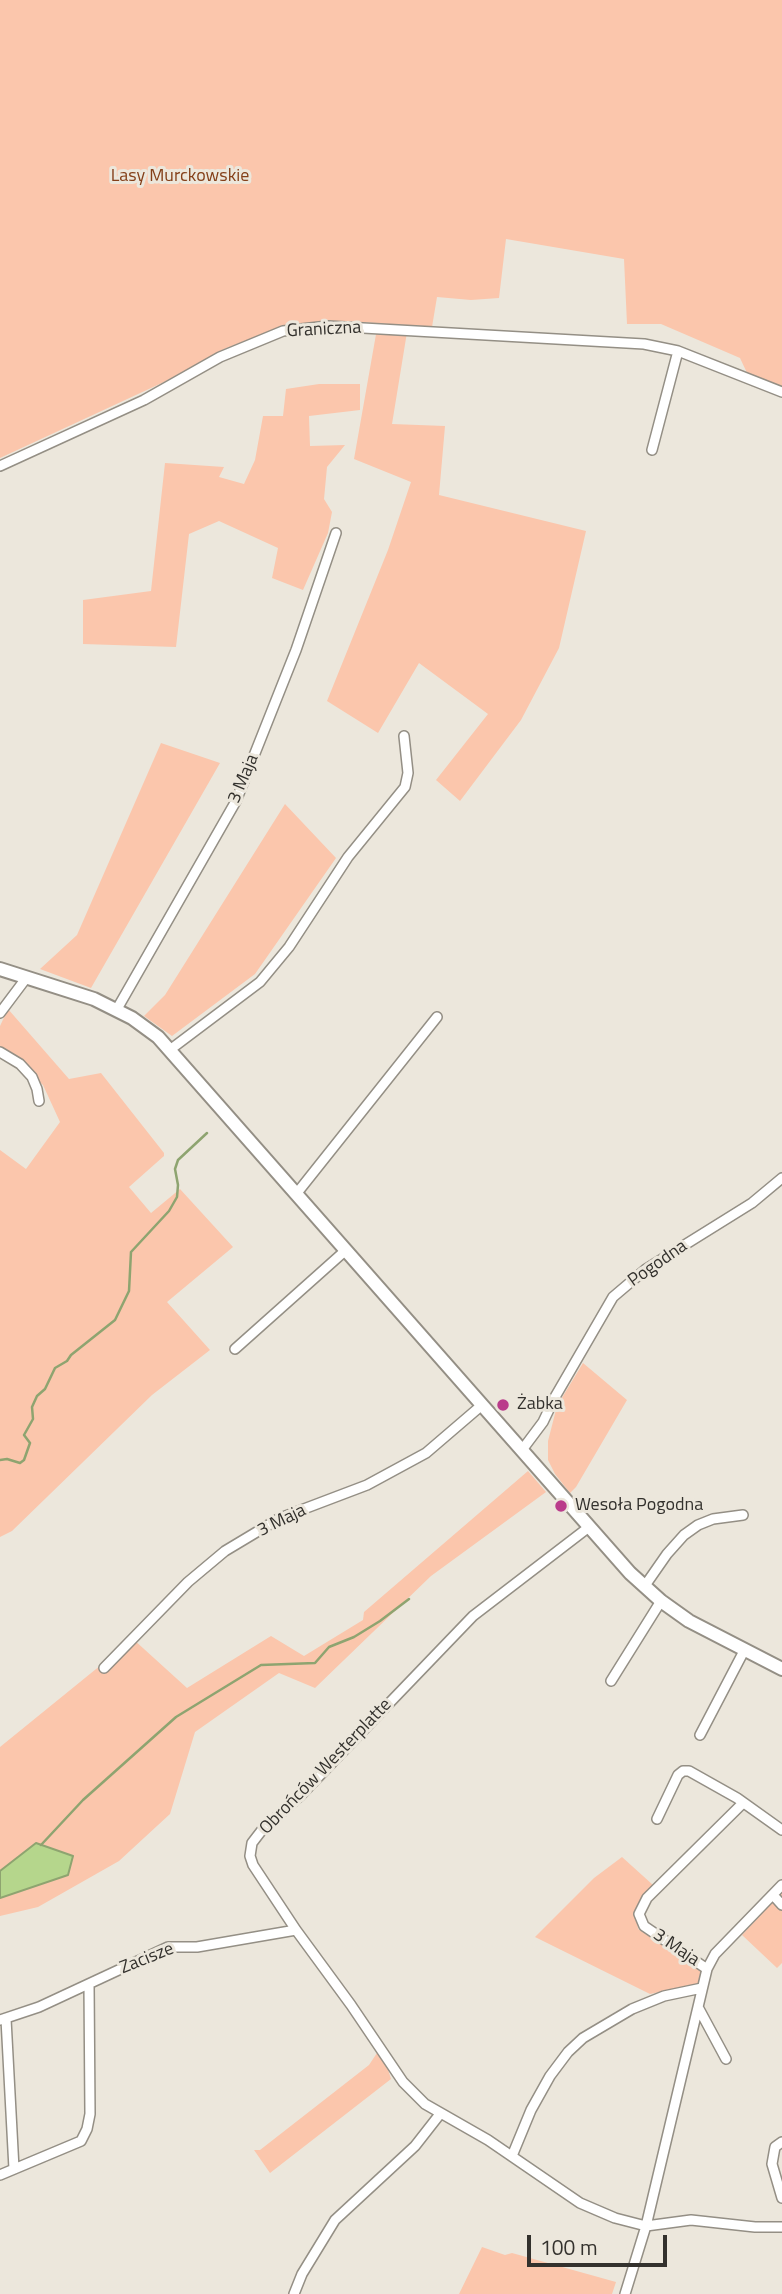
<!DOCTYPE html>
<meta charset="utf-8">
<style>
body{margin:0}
#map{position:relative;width:782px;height:2294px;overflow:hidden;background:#ece7dc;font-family:"Titillium Web",sans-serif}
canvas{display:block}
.scale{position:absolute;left:527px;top:2235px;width:140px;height:32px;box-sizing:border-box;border:4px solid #33312d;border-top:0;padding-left:9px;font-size:21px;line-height:24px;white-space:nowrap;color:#33312d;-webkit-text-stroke:5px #ece7dc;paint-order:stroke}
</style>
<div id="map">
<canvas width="782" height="2294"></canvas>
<div class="scale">100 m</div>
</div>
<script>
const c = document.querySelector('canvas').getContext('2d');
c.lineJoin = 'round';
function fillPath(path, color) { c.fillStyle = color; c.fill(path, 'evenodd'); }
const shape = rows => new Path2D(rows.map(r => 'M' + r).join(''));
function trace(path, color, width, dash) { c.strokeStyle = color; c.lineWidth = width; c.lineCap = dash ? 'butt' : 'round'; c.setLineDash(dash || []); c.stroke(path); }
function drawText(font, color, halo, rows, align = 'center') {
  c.font = font + ' "Titillium Web",sans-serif'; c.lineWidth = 6; c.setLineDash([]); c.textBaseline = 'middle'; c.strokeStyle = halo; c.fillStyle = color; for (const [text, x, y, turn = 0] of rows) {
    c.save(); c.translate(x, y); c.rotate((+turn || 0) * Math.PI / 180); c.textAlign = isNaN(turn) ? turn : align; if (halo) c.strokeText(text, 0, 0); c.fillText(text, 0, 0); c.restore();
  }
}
const green = shape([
 [0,0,782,0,782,389,748,375,740,358,661,324,627,324,624,259,506,239,499,298,471,300,437,297,432,327,408,326,392,424,445,426,439,495,586,531,559,648,521,720,460,801,436,780,488,714,419,663,378,733,327,701,388,550,411,482,354,459,378,323,351,322,278,328,224,349,164,382,0,458],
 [319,384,360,384,360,410,309,416,310,446,345,445,327,467,324,499,332,512,328,533,303,590,272,578,278,548,219,521,189,534,176,647,83,644,83,600,151,591,165,463,224,467,219,477,244,484,255,460,263,416,283,416,286,389],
 [161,743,220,763,91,988,40,969,77,935],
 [285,804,336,858,255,974,172,1036,144,1016,165,995],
 [8,1009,69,1079,101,1073,164,1153,164,1156,129,1187,151,1213,180,1189,233,1247,167,1302,210,1350,152,1395,12,1531,0,1537,0,1150,26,1169,60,1122,43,1085,0,1047,0,1026],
 [583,1363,627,1400,576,1487,570,1493,555,1474,548,1460,548,1441,557,1406],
 [528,1471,546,1492,431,1576,315,1688,279,1673,195,1732,170,1814,119,1861,38,1907,0,1916,0,1898,68,1875,73,1856,36,1843,0,1871,0,1747,133,1639,187,1688,271,1636,304,1656,363,1620,364,1612],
 [622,1857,653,1885,636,1908,638,1929,702,1970,698,1984,650,1994,535,1937,594,1878],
 [782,1892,782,1963,777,1968,742,1935],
 [381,2047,391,2079,270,2173,254,2150,260,2150,369,2065],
 [482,2247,505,2255,512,2253,616,2282,612,2294,459,2294]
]);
const water = shape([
 [36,1843,73,1856,68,1875,0,1898,0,1871,36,1843]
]);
const stream = shape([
 [0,1460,7,1459,20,1463,24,1460,30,1443,24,1435,33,1419,32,1407,37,1396,45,1389,55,1368,67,1361,71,1355,115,1320,129,1291,131,1252,169,1211,177,1197,178,1185,175,1169,178,1160,207,1133],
 [41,1845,83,1800,176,1717,261,1665,315,1663,329,1647,354,1637,380,1621,409,1599]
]);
const minor = shape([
 [652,450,678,351],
 [0,466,144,400,220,357,283,331,328,326,644,344,678,351,782,392],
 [117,1009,236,801,296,650,336,533],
 [0,1013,27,977],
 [171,1049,260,982,289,947,348,857,405,787,408,773,404,736],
 [0,1052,20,1064,32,1077,37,1089,39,1101],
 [297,1193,437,1017],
 [235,1349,346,1250],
 [522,1450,543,1422,555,1397,613,1297,646,1269,752,1203,782,1178],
 [589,1527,473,1616,300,1796,262,1830,252,1843,250,1856,253,1865,296,1930,351,2005,403,2082,425,2104,488,2140,580,2203,615,2218,646,2226,691,2220,755,2227,782,2227],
 [644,1587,667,1554,684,1535,698,1525,713,1519,743,1515],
 [104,1668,188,1582,225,1551,280,1518,367,1485,426,1453,482,1405],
 [611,1681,661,1601],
 [700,1735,745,1649],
 [657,1819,678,1775,683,1771,689,1771,737,1798,782,1830],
 [773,1895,782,1905],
 [707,1969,644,1926,639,1914,647,1898,743,1803],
 [698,2007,726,2059],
 [6,2019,14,2169],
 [0,2020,39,2007,168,1947,197,1947,296,1930],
 [782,2142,775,2147,772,2164,782,2198],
 [512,2156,531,2110,550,2076,568,2052,583,2038,632,2009,664,1996,702,1988],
 [0,2175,81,2141,87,2129,90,2114,89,1984],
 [294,2294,302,2274,335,2220,415,2146,440,2114],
 [625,2294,646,2226,707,1969,715,1954,782,1885]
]);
const tertiary = shape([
 [0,969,94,999,132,1018,158,1037,630,1573,661,1601,689,1621,782,1669]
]);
const markers = [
 [503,1405,7,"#ba3c8b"],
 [561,1506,7,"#ba3c8b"]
];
const parkNames = [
 ["Lasy Murckowskie",180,177]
];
const streetNames = [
 ["Graniczna",324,330,-3],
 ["3 Maja",244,779,-67],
 ["Pogodna",658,1264,-35],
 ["3 Maja",282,1521,-26],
 ["Obrońców Westerplatte",326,1767,-46],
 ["3 Maja",676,1948,34],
 ["Zacisze",147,1959,-22]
];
const poiNames = [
 ["Żabka",517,1405],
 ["Wesoła Pogodna",575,1506]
];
fillPath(green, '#fbc6ac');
fillPath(water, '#b5d68c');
trace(water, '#8ea470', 2);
trace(stream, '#8ea470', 2.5);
trace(minor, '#948f85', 12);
trace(tertiary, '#948f85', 16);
trace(minor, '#fff', 9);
trace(tertiary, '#fff', 12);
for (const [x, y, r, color] of markers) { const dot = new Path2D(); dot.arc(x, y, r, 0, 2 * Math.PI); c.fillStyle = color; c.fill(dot); trace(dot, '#ece7dc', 2.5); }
drawText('18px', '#843f18', '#ece7dc', parkNames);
drawText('18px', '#33312d', '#ece7dc', streetNames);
drawText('18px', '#33312d', '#ece7dc', poiNames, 'left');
</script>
